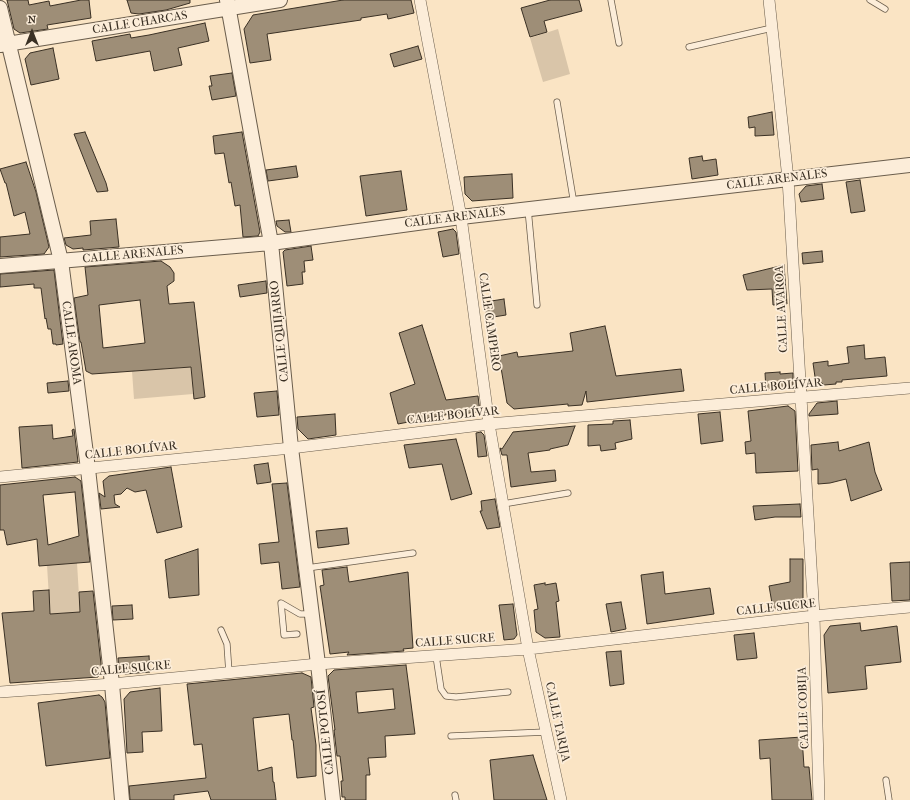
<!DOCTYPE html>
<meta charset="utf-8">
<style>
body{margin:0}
#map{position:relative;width:910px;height:800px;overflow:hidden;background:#fae4c4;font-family:"IM FELL French Canon",serif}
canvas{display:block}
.north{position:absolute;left:12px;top:12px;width:40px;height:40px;-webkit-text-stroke:3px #fcedd9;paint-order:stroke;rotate:0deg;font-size:11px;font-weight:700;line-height:16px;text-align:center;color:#3a3024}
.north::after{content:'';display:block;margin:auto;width:14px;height:18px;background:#3a3024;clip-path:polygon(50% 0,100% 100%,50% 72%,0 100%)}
</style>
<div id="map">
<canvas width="910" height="800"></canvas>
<div class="north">N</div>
</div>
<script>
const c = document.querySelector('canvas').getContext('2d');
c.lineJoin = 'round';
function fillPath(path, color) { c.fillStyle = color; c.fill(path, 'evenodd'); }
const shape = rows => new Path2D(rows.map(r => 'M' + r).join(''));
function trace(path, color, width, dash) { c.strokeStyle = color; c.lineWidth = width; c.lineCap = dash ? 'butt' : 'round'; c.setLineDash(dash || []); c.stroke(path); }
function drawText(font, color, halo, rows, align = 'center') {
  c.font = font + ' "IM FELL French Canon",serif'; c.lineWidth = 3.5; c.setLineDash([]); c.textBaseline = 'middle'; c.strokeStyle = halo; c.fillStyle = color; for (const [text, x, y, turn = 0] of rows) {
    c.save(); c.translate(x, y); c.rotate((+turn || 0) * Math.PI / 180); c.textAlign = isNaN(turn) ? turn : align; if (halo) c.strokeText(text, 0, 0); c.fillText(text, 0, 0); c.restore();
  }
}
const green = shape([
 [558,29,570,74,543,82,530,38],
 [191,367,193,394,134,399,132,371],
 [77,563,80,612,50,614,47,565]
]);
const building = shape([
 [7,0,28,0,29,5,49,1,50,6,81,0,89,0,91,18,47,25,48,29,20,33,14,29,7,0],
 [127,0,190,0,190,3,166,10,139,14,131,13,127,0],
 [343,0,411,0,414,13,388,19,387,14,361,18,361,20,267,34,271,60,250,63,244,29,253,15,343,0],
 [550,0,579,0,582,11,544,21,547,32,530,37,521,8,550,0],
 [205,23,209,41,178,48,182,65,154,71,150,51,96,61,92,41,130,34,131,38,149,35,205,23],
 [418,46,422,59,394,67,390,54,418,46],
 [53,48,59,79,31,85,25,59,30,53,53,48],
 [232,73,236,96,212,100,209,86,212,86,210,76,232,73],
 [772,112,774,135,755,136,755,127,749,128,748,117,772,112],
 [85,132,106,183,108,191,97,192,74,134,85,132],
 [242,132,260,232,258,236,243,237,240,205,235,206,231,182,229,183,224,153,215,154,213,136,242,132],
 [702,156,703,161,716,159,718,175,692,179,689,158,702,156],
 [26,162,36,192,49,247,44,254,0,257,0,237,30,234,25,212,14,216,6,183,5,183,0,169,26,162],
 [296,166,298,177,268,181,266,170,296,166],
 [401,171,407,210,366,216,360,176,401,171],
 [512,174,513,198,472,201,465,194,464,177,512,174],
 [860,180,865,211,851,213,846,182,860,180],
 [822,184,824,199,801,202,799,194,806,186,822,184],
 [116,219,119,247,83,250,83,248,73,249,66,245,64,238,91,235,90,221,116,219],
 [289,220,291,232,285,232,277,226,276,221,289,220],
 [453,229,456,232,459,254,443,257,438,232,453,229],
 [311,246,313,260,304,261,305,272,302,272,303,284,287,286,283,252,285,250,311,246],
 [822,251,823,262,803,264,802,253,822,251],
 [161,261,170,267,174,273,174,281,167,286,169,304,194,302,205,397,194,399,191,367,92,374,86,371,81,342,80,342,74,298,88,295,85,267,161,261],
 [140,300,145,343,103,348,99,305,140,300],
 [784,265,787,304,773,305,772,289,747,290,743,275,784,265],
 [54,270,63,344,56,345,56,344,53,344,51,329,48,329,46,318,45,319,41,288,34,288,34,284,0,287,0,274,54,270],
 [266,281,267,293,240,297,238,285,266,281],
 [504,299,506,315,487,318,485,302,504,299],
 [422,325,446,400,478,396,480,412,460,414,460,412,398,424,390,393,415,384,399,333,422,325],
 [605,326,616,376,681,369,684,391,587,402,586,391,582,405,568,406,568,404,514,409,507,403,499,356,517,352,518,357,573,351,570,333,605,326],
 [864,345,865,359,885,357,887,376,842,380,842,382,836,382,836,384,824,385,815,377,813,363,828,361,828,366,849,363,847,347,864,345],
 [780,372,780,374,793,373,793,386,790,388,766,390,765,373,780,372],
 [68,381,69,391,48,393,47,383,68,381],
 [277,391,279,415,257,417,254,393,277,391],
 [837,401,838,414,809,416,809,414,817,403,837,401],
 [788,406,795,411,798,471,756,473,755,453,746,454,745,442,751,441,748,411,788,406],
 [720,412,723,441,701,444,698,414,720,412],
 [335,414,336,435,308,439,298,429,297,417,335,414],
 [630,420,632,439,615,443,616,449,601,451,600,445,588,446,588,425,613,424,613,421,630,420],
 [52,425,53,439,73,436,72,430,74,429,78,462,22,468,19,427,52,425],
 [575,426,568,445,550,449,550,450,528,453,531,472,555,470,556,481,511,487,507,455,502,455,500,448,502,449,513,432,575,426],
 [481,432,484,435,487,456,478,457,476,433,481,432],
 [456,439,472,494,451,500,442,464,409,468,404,445,456,439],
 [838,442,839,451,869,442,875,472,882,490,851,501,846,479,830,483,818,484,818,469,812,470,811,445,838,442],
 [268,463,271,482,257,484,254,465,268,463],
 [171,467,182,527,157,533,146,490,135,492,127,488,121,494,114,495,115,504,120,507,101,509,99,493,105,497,103,481,109,476,171,467],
 [75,477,81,481,90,562,39,566,37,539,7,545,4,530,0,530,0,485,75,477],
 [75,492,79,536,48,545,43,495,75,492],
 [287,483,300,587,282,589,279,562,261,564,259,544,279,542,272,484,287,483],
 [495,499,500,527,487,529,480,511,482,511,481,501,495,499],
 [800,504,801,517,775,517,755,520,753,506,800,504],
 [347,528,349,544,318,548,316,531,347,528],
 [198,549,199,595,169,598,165,560,198,549],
 [790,559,803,559,803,598,796,608,773,609,769,586,790,582,790,559],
 [910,562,910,600,892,601,890,563,910,562],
 [347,567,349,582,408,572,413,648,403,649,404,651,347,655,349,652,330,654,320,586,324,585,322,570,347,567],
 [663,572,665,594,710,588,714,614,647,624,641,575,663,572],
 [545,583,545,585,556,583,559,601,556,602,560,637,545,638,536,632,534,610,538,609,534,585,545,583],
 [49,590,50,614,80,612,79,592,93,591,102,673,98,677,10,683,2,613,34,611,33,591,49,590],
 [621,602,626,629,611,632,606,604,621,602],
 [513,604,517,635,514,639,504,640,499,605,513,604],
 [132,605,133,619,113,620,112,606,132,605],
 [860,623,861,631,897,626,901,662,865,666,867,689,828,693,824,635,830,626,860,623],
 [754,633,757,658,737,660,734,635,754,633],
 [621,651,624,684,610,686,606,652,621,651],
 [149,656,150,672,125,674,119,669,118,658,149,656],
 [406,665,415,734,385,736,386,757,368,758,370,775,366,775,366,800,345,800,345,797,342,797,341,781,343,781,340,756,337,756,334,730,335,730,328,676,334,670,406,665],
 [393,689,395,709,358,713,356,692,393,689],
 [302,673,311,677,314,707,311,708,316,745,316,776,297,778,293,740,292,740,289,714,253,718,258,771,272,767,273,782,274,782,276,800,211,800,208,791,174,795,174,800,130,800,129,786,206,778,202,744,194,745,187,684,302,673],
 [160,688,162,731,142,732,143,752,127,753,124,699,130,692,160,688],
 [99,695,102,697,105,702,110,758,46,766,38,703,99,695],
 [802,737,804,767,809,767,812,800,772,800,770,758,760,759,759,740,802,737],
 [533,755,547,800,494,800,490,760,533,755]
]);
const service = shape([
 [611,0,619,43],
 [870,0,885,9],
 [689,47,772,28],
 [557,102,574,204],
 [528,209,537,305],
 [503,504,568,493],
 [307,568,413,553],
 [221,630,227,644,229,673],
 [297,634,284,635,281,603,300,614,312,614],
 [436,656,441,689,446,696,456,697,508,692],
 [451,736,546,732],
 [886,780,889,800],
 [455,795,456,800]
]);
const minor = shape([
 [420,0,461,217,489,424,528,649,561,800],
 [769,0,788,179,814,616,819,800],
 [0,477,291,448,489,424,910,388],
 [0,692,112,684,318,664,528,649,814,616,910,607]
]);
const tertiary = shape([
 [227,0,271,243,291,448,318,664,333,800],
 [0,8,61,261,88,469,112,684,122,800],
 [0,45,280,0],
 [0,266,271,243,461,217,910,165]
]);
const streetNames = [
 ["CALLE CHARCAS",140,23,-9],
 ["CALLE ARENALES",777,180,-7],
 ["CALLE ARENALES",455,218,-7],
 ["CALLE ARENALES",133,255,-5],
 ["CALLE AVAROA",782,309,-93],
 ["CALLE CAMPERO",489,322,82],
 ["CALLE QUIJARRO",280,331,-96],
 ["CALLE AROMA",71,343,82],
 ["CALLE BOLÍVAR",776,387,-5],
 ["CALLE BOLÍVAR",453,416,-6],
 ["CALLE BOLÍVAR",131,451,-6],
 ["CALLE SUCRE",776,608,-6],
 ["CALLE SUCRE",455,641,-4],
 ["CALLE SUCRE",131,669,-5],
 ["CALLE COBIJA",804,708,-92],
 ["CALLE TARIJA",557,722,78],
 ["CALLE POTOSÍ",326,732,-96]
];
fillPath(green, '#d9c5a9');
fillPath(building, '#9e8e77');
trace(building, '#3a3024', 1);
trace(service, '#6a5d4c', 7);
trace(minor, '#6a5d4c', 12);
trace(tertiary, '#6a5d4c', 16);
trace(service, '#fcedd9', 5.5);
trace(minor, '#fcedd9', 11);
trace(tertiary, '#fcedd9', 14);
drawText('12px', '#3a3024', '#fcedd9', streetNames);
</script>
